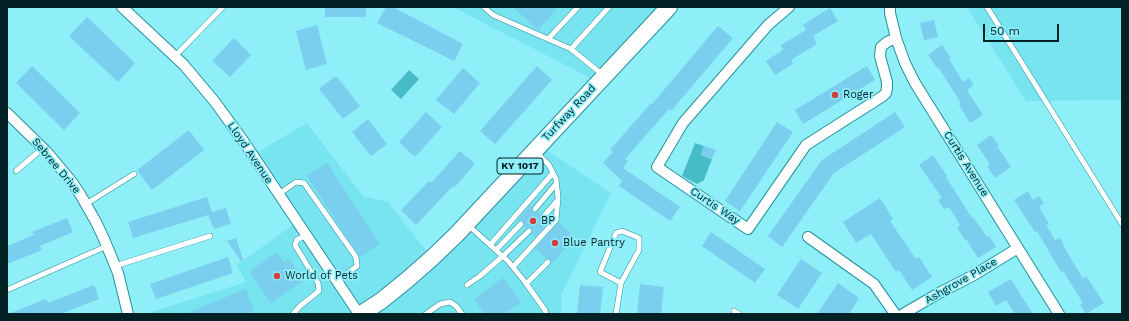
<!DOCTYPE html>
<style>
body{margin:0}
#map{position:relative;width:1129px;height:321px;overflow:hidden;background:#8eeff9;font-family:"Work Sans",sans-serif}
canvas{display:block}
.frame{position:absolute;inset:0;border:8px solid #022125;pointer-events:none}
.scale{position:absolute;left:983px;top:24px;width:76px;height:18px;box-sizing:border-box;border:2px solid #022125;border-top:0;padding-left:5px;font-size:12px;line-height:14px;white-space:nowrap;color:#022125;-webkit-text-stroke:3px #8eeff9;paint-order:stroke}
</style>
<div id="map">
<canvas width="1129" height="321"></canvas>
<div class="frame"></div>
<div class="scale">50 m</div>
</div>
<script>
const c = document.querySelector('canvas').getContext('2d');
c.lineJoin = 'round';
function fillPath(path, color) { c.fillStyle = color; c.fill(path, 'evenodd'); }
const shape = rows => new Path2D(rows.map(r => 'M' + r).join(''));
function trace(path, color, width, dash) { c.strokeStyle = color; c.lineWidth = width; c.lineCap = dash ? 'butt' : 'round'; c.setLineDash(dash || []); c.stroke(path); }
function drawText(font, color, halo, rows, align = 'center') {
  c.font = font + ' "Work Sans",sans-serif'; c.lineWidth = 3.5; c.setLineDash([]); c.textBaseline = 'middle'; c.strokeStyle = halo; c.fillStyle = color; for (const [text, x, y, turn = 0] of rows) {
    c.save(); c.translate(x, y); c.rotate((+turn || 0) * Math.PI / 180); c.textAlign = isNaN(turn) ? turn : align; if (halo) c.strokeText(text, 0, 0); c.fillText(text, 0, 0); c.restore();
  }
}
const built = shape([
 [453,7,669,7,598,82],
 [967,7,1122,7,1122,100,1026,101],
 [307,123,363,196,388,202,432,258,539,145,611,193,561,295,562,314,145,314,246,282,237,265,297,222,253,155]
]);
const water = shape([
 [409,70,419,79,401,99,391,90],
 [695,143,704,146,701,155,712,159,704,180,697,184,682,176]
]);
const building = shape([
 [325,7,366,7,366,17,325,17],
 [386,7,393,7,463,44,454,61,377,23],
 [513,7,558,7,538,30],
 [830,8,838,21,813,36,817,44,791,60,793,64,775,75,766,61,783,50,781,45,806,30,803,25],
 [87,17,135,63,118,82,69,36],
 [934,20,938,37,924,40,920,23],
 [317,25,327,64,306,70,296,31],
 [718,26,733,38,671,111,669,109,625,159,628,161,623,168,680,207,670,221,619,186,622,181,603,163,613,152,610,150,651,103,652,104],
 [234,38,251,55,230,77,212,61],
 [942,45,951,58,949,59,963,82,969,78,974,85,967,90,983,115,970,123,959,105,961,103,938,67,937,68,928,55],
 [32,66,80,113,64,130,16,83],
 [537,66,552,80,495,144,480,131],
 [867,66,875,80,803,124,795,110],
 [463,68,480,83,454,114,436,100],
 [334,77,337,77,360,106,343,119,319,89],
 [426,112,442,127,415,157,399,142],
 [895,112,905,127,834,173,782,247,768,236,822,160],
 [368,119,387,144,371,156,352,132],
 [777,122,793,132,740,211,725,201],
 [189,130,204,150,152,190,137,170],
 [991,135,999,145,997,146,1011,167,995,178,987,166,990,164,977,145],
 [704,146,716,150,712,159,701,155],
 [460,151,475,164,454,188,453,186,416,225,401,210,429,181,431,183],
 [933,155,947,176,946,177,972,218,973,217,987,237,989,236,996,247,978,258,966,239,965,240,957,228,960,225,949,207,944,209,938,200,942,198,919,165],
 [327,163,380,244,360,257,307,176],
 [1028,191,1033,200,1039,196,1044,203,1039,207,1049,224,1046,225,1055,240,1060,238,1064,245,1063,245,1083,279,1086,276,1104,303,1086,314,1080,305,1083,303,1063,271,1061,272,1037,231,1035,232,1014,200],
 [207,197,212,212,226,208,231,224,214,229,208,215,133,238,128,222],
 [880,198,893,219,890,221,916,259,919,257,932,277,912,290,899,270,896,272,871,234,856,243,843,222],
 [530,205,532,206,531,209,532,212,535,213,538,212,540,214,539,217,540,220,543,221,546,220,548,222,535,237,532,234,533,230,532,228,528,227,526,228,524,227,525,223,523,221,520,220,518,221,517,220],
 [67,218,73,232,40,246,42,250,7,264,7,246,34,235,32,232],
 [559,222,575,238,552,263,551,259,546,259,535,248],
 [711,232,765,269,755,283,702,246],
 [236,238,243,260,241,261,227,241],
 [277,252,284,262,289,258,304,280,271,303,249,272],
 [228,257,233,273,156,299,150,284],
 [801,259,822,273,798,309,777,295],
 [503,278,521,302,504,314,485,314,474,299],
 [1011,279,1024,300,1033,314,1015,314,1006,300,996,306,988,292],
 [838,283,859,298,849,314,817,314],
 [640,284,664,287,661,314,637,314],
 [94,285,99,299,61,314,8,314,46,299,48,303],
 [580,285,603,287,600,314,577,314],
 [246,289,254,311,247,314,184,314]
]);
const service = shape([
 [484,7,493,15,571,49,603,75],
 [987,7,1122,224],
 [548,39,578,7],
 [571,49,609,7],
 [175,56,223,7],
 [16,171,43,148],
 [279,194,296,182,304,183,356,257,357,266,337,281],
 [86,204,134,174],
 [535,209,556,184],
 [543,217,558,200],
 [469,226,508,261,525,282,545,310,546,314],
 [490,245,553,173],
 [496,250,521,224],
 [115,266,210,236],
 [513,267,556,220,558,198,556,179,549,165,536,152],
 [526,284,548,262],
 [467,285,480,276,503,256,529,231],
 [7,290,107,246],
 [734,311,739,314],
 [293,314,300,306,319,291,318,283,295,245,297,240,306,235],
 [426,314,440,304,450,302,456,306,462,314],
 [616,314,621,283,639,250,639,238,622,231,616,233,600,272,621,283]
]);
const minor = shape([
 [122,7,184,65,215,102,244,142,359,314],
 [789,7,768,25,683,123,657,167,748,229,806,145,883,96,886,93,887,88,887,82,880,56,881,47,887,42,896,38],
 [890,7,890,13,896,38,905,63,915,83,1059,314],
 [7,113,46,151,72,182,80,194,96,222,104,239,118,273,128,314],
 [808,237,874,284,895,314],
 [903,314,941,292,974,275,1018,248]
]);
const primary = shape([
 [361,314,381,301,407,280,432,258,456,235,669,7]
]);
const markers = [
 [835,95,4,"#cf4041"],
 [533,221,4,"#cf4041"],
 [555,243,4,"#cf4041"],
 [277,276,4,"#cf4041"]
];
const shields = [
 [520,166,46]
];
const shieldNames = [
 ["KY 1017",520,166]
];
const poiNames = [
 ["Roger",843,95],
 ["BP",541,221],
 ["Blue Pantry",563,243],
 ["World of Pets",285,276]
];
const streetNames = [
 ["Turfway Road",569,113,-47],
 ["Lloyd Avenue",250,153,56],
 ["Curtis Avenue",966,164,58],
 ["Sebree Drive",56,166,50],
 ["Curtis Way",715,206,34],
 ["Ashgrove Place",961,281,-30]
];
fillPath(built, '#77e4f0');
fillPath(water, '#47bcc7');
fillPath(building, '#7aceee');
trace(service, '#25909a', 6);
trace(minor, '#25909a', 12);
trace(primary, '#25909a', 18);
trace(service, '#fff', 5);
trace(minor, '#fff', 10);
trace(primary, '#fff', 16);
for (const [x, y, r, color] of markers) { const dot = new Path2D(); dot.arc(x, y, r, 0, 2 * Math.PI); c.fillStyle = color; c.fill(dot); trace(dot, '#8eeff9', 1.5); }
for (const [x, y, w] of shields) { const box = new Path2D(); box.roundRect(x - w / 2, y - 8, w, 16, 3); c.fillStyle = '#8eeff9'; c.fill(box); trace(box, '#022125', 1); }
drawText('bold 10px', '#022125', null, shieldNames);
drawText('11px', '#022125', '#8eeff9', poiNames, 'left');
drawText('11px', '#022125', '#8eeff9', streetNames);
</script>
